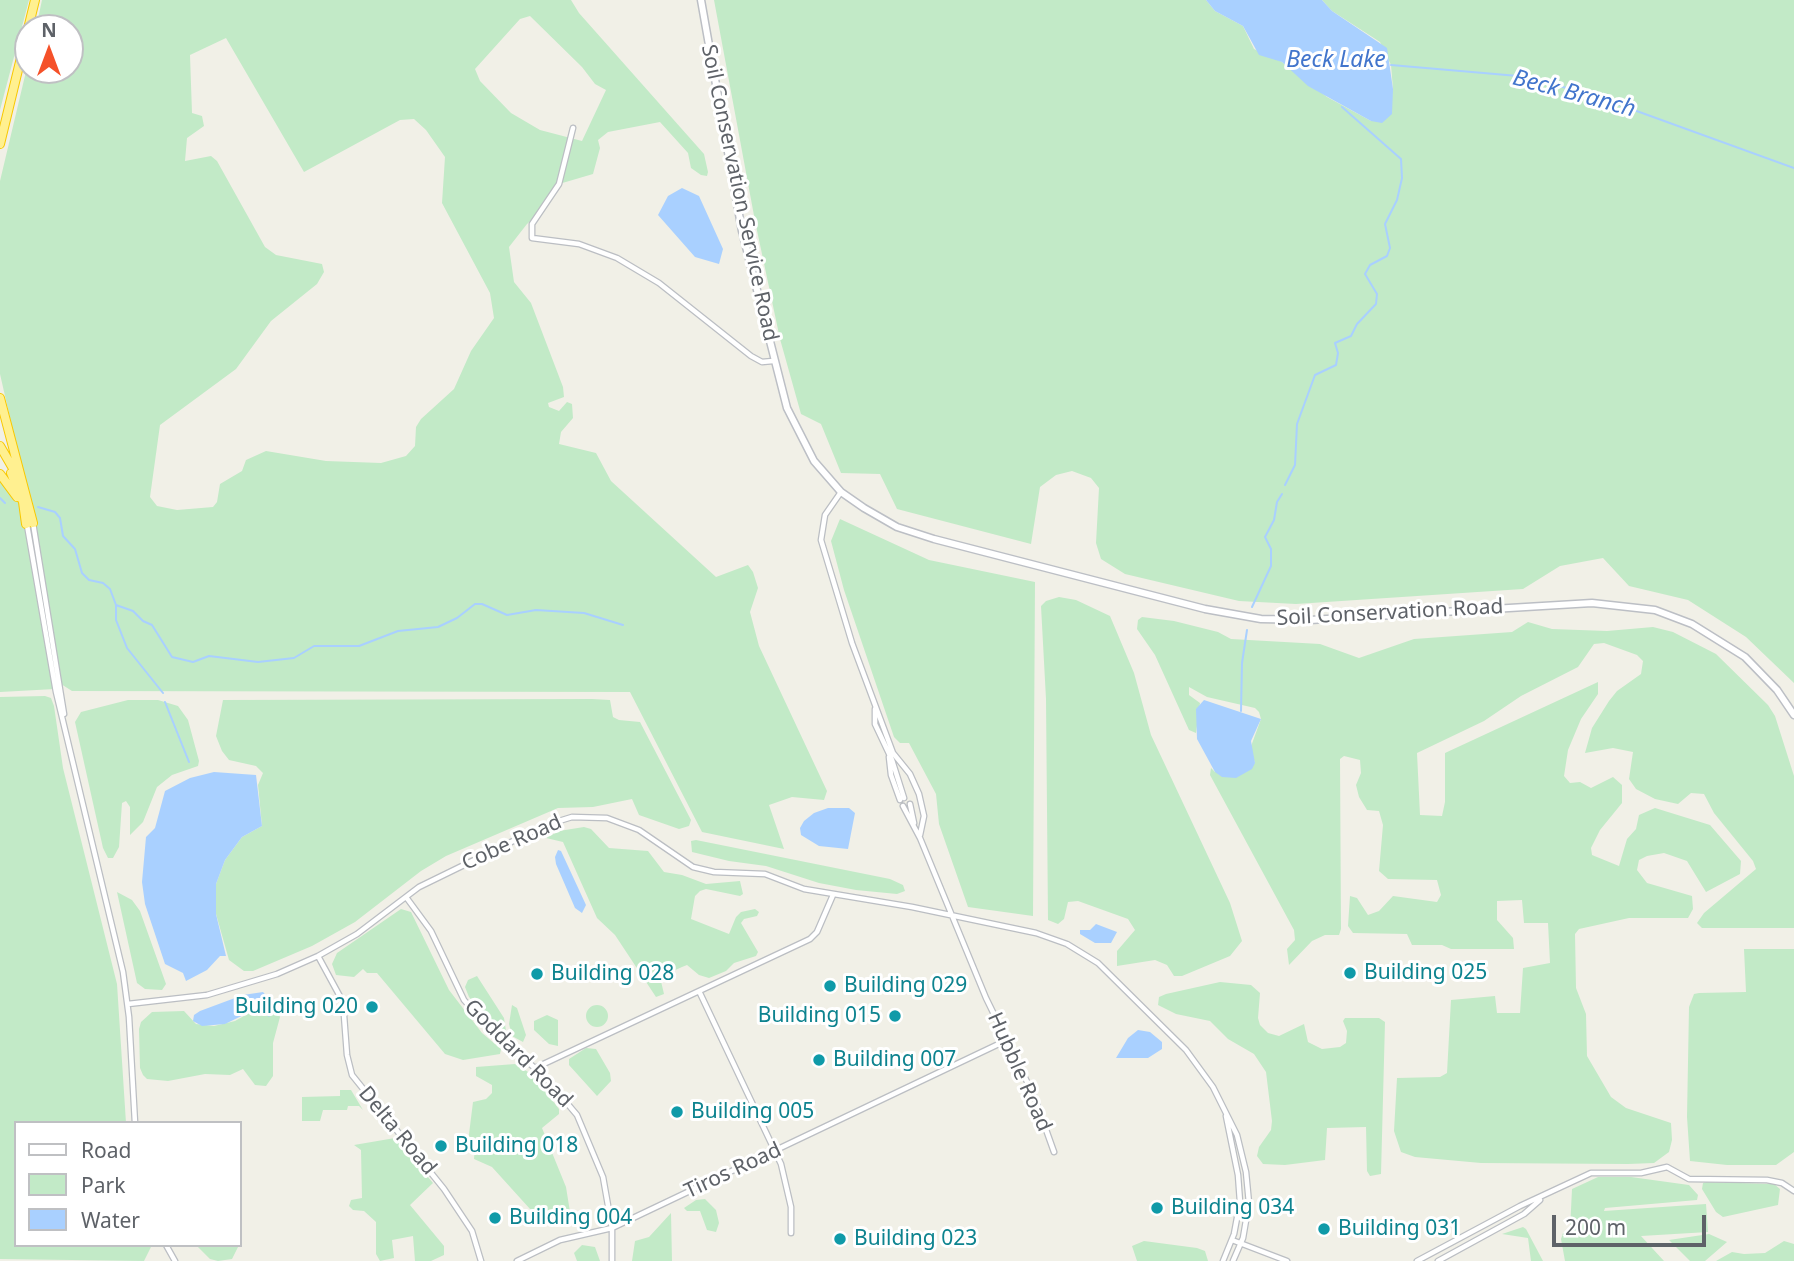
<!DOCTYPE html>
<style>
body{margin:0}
#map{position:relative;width:1794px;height:1261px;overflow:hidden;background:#f1f0e7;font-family:"Noto Sans",sans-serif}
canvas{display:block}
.legend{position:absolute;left:14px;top:1121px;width:228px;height:126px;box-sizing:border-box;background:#fff;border:2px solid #bfc0c3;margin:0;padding:9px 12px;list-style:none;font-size:21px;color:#5e6268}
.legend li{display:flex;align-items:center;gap:14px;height:35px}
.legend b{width:35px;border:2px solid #bfc0c3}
.north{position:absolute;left:14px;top:14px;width:70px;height:70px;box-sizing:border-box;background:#fff;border:2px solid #bfc0c3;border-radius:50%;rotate:0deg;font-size:19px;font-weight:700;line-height:28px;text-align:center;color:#5e6268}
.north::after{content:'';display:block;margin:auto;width:24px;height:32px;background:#f55129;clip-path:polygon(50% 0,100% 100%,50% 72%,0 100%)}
.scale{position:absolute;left:1552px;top:1215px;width:154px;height:32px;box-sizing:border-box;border:4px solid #5e6268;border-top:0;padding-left:9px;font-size:21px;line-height:24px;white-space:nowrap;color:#5e6268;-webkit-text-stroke:5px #fff;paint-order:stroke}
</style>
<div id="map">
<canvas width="1794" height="1261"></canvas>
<ul class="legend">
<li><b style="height:9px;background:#fff"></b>Road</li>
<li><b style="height:19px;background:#c2eac7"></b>Park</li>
<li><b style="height:19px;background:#a9d0ff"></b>Water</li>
</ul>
<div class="north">N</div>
<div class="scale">200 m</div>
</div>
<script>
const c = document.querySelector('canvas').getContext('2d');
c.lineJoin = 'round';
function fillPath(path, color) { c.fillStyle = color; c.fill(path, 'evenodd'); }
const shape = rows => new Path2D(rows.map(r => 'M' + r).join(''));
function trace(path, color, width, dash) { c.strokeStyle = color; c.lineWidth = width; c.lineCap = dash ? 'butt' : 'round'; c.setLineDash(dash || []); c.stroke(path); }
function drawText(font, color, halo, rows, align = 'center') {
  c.font = font + ' "Noto Sans",sans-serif'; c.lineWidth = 6; c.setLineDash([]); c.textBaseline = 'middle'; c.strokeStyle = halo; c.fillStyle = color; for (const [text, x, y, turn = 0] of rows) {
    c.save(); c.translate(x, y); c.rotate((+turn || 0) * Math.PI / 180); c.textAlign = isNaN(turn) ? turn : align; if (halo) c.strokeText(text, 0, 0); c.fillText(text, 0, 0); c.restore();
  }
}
const green = shape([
 [0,0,29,0,0,110],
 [42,0,571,0,579,13,704,154,708,172,707,176,701,175,691,168,688,153,660,122,608,132,598,140,600,148,593,174,559,184,542,211,527,224,509,247,514,282,531,303,563,387,564,397,548,403,549,407,559,411,567,402,572,404,573,418,561,432,559,444,596,453,611,481,716,577,748,565,753,572,758,588,750,612,759,646,827,791,824,800,792,797,769,805,784,849,702,832,630,692,72,691,61,684,31,510,0,374,0,181,28,63,28,70,70,70,70,28,36,28],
 [530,16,582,67,595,84,606,90,582,141,540,130,511,113,480,81,475,69,520,19],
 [226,38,304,172,400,120,414,119,426,130,445,157,442,203,490,293,494,318,471,351,454,389,421,419,416,427,415,446,406,456,381,463,326,461,266,451,246,460,242,471,220,484,217,502,213,507,177,510,157,506,150,497,160,425,236,369,271,321,317,284,324,272,322,264,276,255,265,247,217,161,211,156,185,161,187,138,204,126,202,116,192,113,190,55],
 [714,0,1206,0,1215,11,1243,26,1254,49,1282,62,1327,97,1371,121,1393,89,1391,65,1380,42,1332,11,1322,0,1794,0,1794,683,1746,637,1688,600,1629,586,1603,558,1560,566,1523,589,1296,604,1239,601,1125,574,1101,559,1096,543,1099,488,1091,478,1072,471,1056,475,1040,487,1031,544,897,509,880,474,841,473,821,424,801,414,780,339,755,221],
 [0,474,20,503,26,524,55,689,0,692],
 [840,519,929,560,1035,582,1033,916,968,907,939,824,936,794,909,743,900,743,894,737,844,590,831,541],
 [1059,597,1076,600,1110,616,1134,673,1151,735,1230,903,1242,941,1230,956,1182,976,1174,976,1167,965,1155,960,1117,966,1117,951,1135,930,1128,919,1078,901,1068,902,1064,919,1058,924,1048,920,1046,699,1041,606,1046,601],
 [1142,617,1174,621,1218,632,1231,639,1320,644,1359,658,1414,639,1512,632,1528,622,1552,629,1607,631,1653,627,1673,632,1716,654,1768,705,1775,716,1794,776,1794,928,1702,928,1697,923,1704,913,1756,869,1753,861,1714,813,1704,794,1691,793,1678,804,1655,799,1636,789,1629,779,1633,752,1613,748,1585,753,1592,728,1609,701,1617,691,1641,674,1643,661,1637,655,1604,643,1594,644,1578,667,1521,696,1484,721,1417,753,1420,815,1442,816,1445,802,1445,753,1598,682,1598,694,1581,719,1568,750,1564,776,1570,783,1580,782,1591,788,1613,777,1622,785,1622,803,1600,830,1591,848,1592,855,1619,866,1627,839,1636,829,1639,815,1655,808,1710,825,1741,861,1740,874,1706,892,1687,861,1664,853,1647,856,1639,860,1637,870,1647,883,1692,896,1693,909,1688,918,1629,918,1579,929,1575,934,1576,988,1586,1014,1587,1056,1611,1097,1626,1108,1671,1123,1672,1140,1669,1152,1654,1163,1628,1164,1481,1163,1415,1157,1401,1152,1394,1131,1397,1078,1440,1077,1447,1073,1451,1000,1495,996,1497,1013,1520,1013,1523,968,1550,963,1548,923,1524,923,1522,900,1497,901,1497,920,1513,938,1514,949,1451,949,1442,945,1412,945,1407,934,1353,933,1348,926,1350,896,1357,898,1368,915,1379,911,1393,896,1437,902,1441,895,1437,880,1388,879,1379,871,1383,825,1379,811,1367,810,1359,797,1356,785,1361,773,1360,760,1344,756,1340,759,1341,929,1339,935,1325,935,1312,941,1289,965,1287,949,1295,940,1294,930,1210,775,1211,768,1215,772,1255,763,1250,749,1261,719,1259,712,1255,708,1207,697,1189,687,1189,695,1200,703,1196,733,1189,730,1155,655,1137,629,1138,620],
 [45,696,51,698,54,706,63,768,117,984,126,1123,16,1123,16,1245,152,1245,144,1261,0,1259,0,697],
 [592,699,610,700,613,717,619,720,640,722,691,820,689,826,679,829,639,815,632,799,593,807,558,808,446,856,421,871,355,922,312,946,253,971,244,971,229,960,216,914,216,884,225,860,242,837,262,826,258,785,263,773,256,766,229,760,222,751,216,736,223,700],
 [128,700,158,700,178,706,188,720,199,761,198,766,172,775,157,787,143,822,130,835,130,807,126,801,122,803,119,847,113,858,108,858,103,848,75,722,81,712],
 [584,827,591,829,609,848,648,851,664,872,682,875,706,884,740,881,743,894,740,896,706,889,700,891,695,896,691,919,729,934,736,917,741,912,755,909,759,912,757,916,744,919,741,923,758,952,756,956,734,963,726,971,709,978,699,975,687,965,682,967,660,977,664,994,656,997,615,935,597,918,563,842,546,838,559,831],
 [696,840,890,879,903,885,905,891,897,894,856,890,819,883,766,866,729,861,692,852,691,841],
 [117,892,132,900,140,911,166,984,162,990,145,989,137,983],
 [401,909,411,912,449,990,482,1033,501,1049,500,1054,463,1060,445,1054,377,973,367,973,363,969,354,977,336,975,332,964,337,953],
 [1744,949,1794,949,1794,1152,1776,1165,1727,1165,1690,1161,1687,1117,1689,1007,1694,994,1699,993,1746,992],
 [477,976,504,1018,506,1031,502,1032,492,1024,469,997,465,987,468,980],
 [1220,982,1251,985,1260,993,1258,1018,1260,1025,1268,1033,1279,1036,1304,1024,1308,1042,1322,1049,1340,1047,1346,1043,1347,1031,1343,1021,1345,1018,1379,1018,1385,1022,1381,1174,1370,1176,1367,1171,1366,1127,1327,1128,1325,1160,1285,1165,1263,1164,1257,1156,1259,1147,1271,1130,1272,1121,1266,1072,1254,1054,1228,1039,1210,1021,1176,1014,1158,1005,1159,997,1166,994],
 [512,1005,517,1008,526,1035,523,1042,512,1036,509,1024],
 '586 1016a11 11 0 1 1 22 0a11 11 0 1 1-22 0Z',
 [258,1008,272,1014,276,1009,280,1017,273,1043,273,1076,266,1086,255,1085,243,1069,230,1075,205,1074,168,1081,147,1079,143,1075,140,1068,139,1029,141,1022,152,1012,184,1011,196,1024,214,1026,235,1021],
 [547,1015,558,1020,558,1046,549,1044,534,1030,534,1021],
 [586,1048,596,1049,610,1073,611,1081,597,1096,569,1065,569,1059],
 [515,1064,533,1075,559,1109,559,1114,542,1128,566,1187,570,1212,563,1221,545,1220,538,1211,535,1213,530,1209,492,1167,474,1159,475,1147,468,1142,473,1102,486,1099,492,1093,492,1085,476,1076,476,1067],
 [340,1090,351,1090,363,1110,359,1106,348,1106,347,1110,323,1110,320,1121,302,1121,302,1097,340,1096],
 [395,1138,433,1183,410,1205,444,1246,444,1255,431,1261,415,1261,413,1236,392,1240,394,1258,380,1261,376,1254,376,1222,364,1211,353,1210,349,1206,351,1200,362,1198,361,1150,354,1145],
 [1598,1177,1631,1177,1689,1185,1698,1195,1697,1200,1605,1208,1604,1211,1706,1204,1708,1232,1641,1236,1664,1261,1565,1261,1561,1239,1563,1233,1570,1230,1572,1189],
 [1706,1182,1774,1184,1780,1189,1778,1205,1723,1217,1716,1212,1702,1189,1703,1183],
 [705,1199,716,1210,719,1223,716,1232,707,1230,700,1211,687,1211,684,1208,696,1200],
 [671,1213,672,1261,632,1261,635,1241,649,1237],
 [1523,1227,1526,1229,1543,1261,1531,1261,1528,1238,1502,1234],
 [1709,1234,1727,1242,1705,1261,1690,1261,1669,1240],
 [1144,1241,1197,1248,1205,1251,1208,1261,1137,1261,1132,1246],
 [1784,1241,1794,1244,1794,1261,1716,1261,1732,1252,1744,1254,1765,1253],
 [196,1245,239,1245,232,1259,218,1261,210,1259],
 [582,1245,595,1247,600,1261,577,1261,574,1253]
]);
const water = shape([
 [1206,0,1322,0,1332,11,1387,48,1393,89,1392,114,1382,123,1371,121,1308,86,1282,62,1259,55,1243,26,1215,11],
 [682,188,699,196,723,249,719,264,695,257,658,215,668,196],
 [1204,700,1261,719,1251,741,1255,763,1252,769,1236,778,1222,777,1215,772,1197,739,1196,709],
 [214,772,256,775,262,826,242,837,225,860,216,884,216,914,226,956,220,956,207,970,186,981,183,973,165,964,145,904,142,882,146,837,155,828,165,791,190,778],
 [828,808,849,808,855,813,848,849,819,846,801,835,800,828,804,821,814,813],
 [558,850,561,851,586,905,582,913,575,908,556,864,555,857],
 [1096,924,1117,932,1111,943,1095,943,1080,934,1080,930,1090,930],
 [263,992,272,1002,273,1009,269,1017,258,1008,225,1024,202,1026,193,1021,194,1015,200,1011,243,995],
 [1138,1030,1150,1032,1162,1042,1162,1049,1148,1058,1116,1058,1128,1038]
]);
const stream = shape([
 [1391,65,1518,76,1587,93,1794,168],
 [1285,485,1295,465,1297,424,1315,375,1336,365,1338,353,1335,343,1351,336,1357,324,1376,304,1377,294,1365,274,1370,265,1387,256,1390,248,1385,224,1397,200,1402,178,1401,159,1342,107],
 [0,498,5,503],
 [38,507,55,512,60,518,63,536,75,549,82,573,89,580,103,583,110,589,116,605,116,620,127,648,163,693],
 [116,605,133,611,143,621,152,625,172,657,193,662,209,656,258,662,294,658,314,646,359,646,398,631,438,627,457,618,475,604,482,604,507,615,536,610,584,613,623,625],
 [1252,607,1271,566,1271,549,1265,537,1274,520,1277,502,1282,494],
 [165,702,189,762],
 [1241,711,1242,663,1247,630]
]);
const minor = shape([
 [573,128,559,184,532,224,532,238,579,244,617,258,659,283,751,356,762,362,773,361],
 [841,492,825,515,821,540,852,643,893,753,910,774,919,794,924,816,920,835],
 [33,523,64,714],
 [27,525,56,692,123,972,129,1017,135,1123],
 [875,709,875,724,892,760,904,798],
 [889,757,891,775,900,800],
 [910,804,914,823],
 [903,806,920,838,986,998,1034,1096,1054,1152],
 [406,897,431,931,464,1000,491,1030,544,1076,577,1115,603,1177,612,1228,612,1261],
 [318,956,343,1002,347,1055,352,1075,444,1189,472,1231,481,1261],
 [699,991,781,1164,791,1207,791,1233],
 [128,1004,207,995,277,974,318,956,357,934,419,887,546,825,572,817,607,818,639,830,693,867,714,872,765,874,804,889,912,907,1036,933,1067,944,1098,963,1186,1050,1213,1087,1237,1135,1246,1172,1249,1203,1243,1238,1233,1261],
 [535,1068,810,939,817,932,833,895],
 [1232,1240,1287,1261],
 [166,1245,175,1261],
 [517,1261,560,1240,612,1228,1005,1041],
 [1223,1261,1234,1234,1240,1202,1238,1175,1226,1116],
 [1417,1261,1520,1206,1591,1173,1641,1173,1667,1167,1689,1179,1767,1180,1782,1183,1794,1191],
 [1438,1261,1524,1214,1540,1200]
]);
const secondary = shape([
 [701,0,742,231,787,408,814,461,841,492,864,508,897,527,934,539,1205,609,1261,619,1310,620,1592,603,1655,610,1692,624,1745,657,1777,690,1794,715]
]);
const motorway = shape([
 [0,144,35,0],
 [0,398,33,523],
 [0,446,18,477],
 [11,473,23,502,26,524],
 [0,474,17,497]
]);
const markers = [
 [1350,973,7,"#0f9aa8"],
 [537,974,7,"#0f9aa8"],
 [830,986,7,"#0f9aa8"],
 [372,1007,7,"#0f9aa8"],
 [895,1016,7,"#0f9aa8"],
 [819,1060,7,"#0f9aa8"],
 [677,1112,7,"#0f9aa8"],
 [441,1146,7,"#0f9aa8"],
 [1157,1208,7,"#0f9aa8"],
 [495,1218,7,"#0f9aa8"],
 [1324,1229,7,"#0f9aa8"],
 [840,1239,7,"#0f9aa8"]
];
const streetNames = [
 ["Soil Conservation Service Road",739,193,78],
 ["Soil Conservation Road",1390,613,-3],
 ["Cobe Road",512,843,-24],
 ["Goddard Road",518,1054,45],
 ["Hubble Road",1019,1072,66],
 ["Delta Road",397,1131,50],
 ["Tiros Road",733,1171,-25]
];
const cultureNames = [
 ["Building 025",1364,973],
 ["Building 028",551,974],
 ["Building 029",844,986],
 ["Building 020",358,1007,"right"],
 ["Building 015",881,1016,"right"],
 ["Building 007",833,1060],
 ["Building 005",691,1112],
 ["Building 018",455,1146],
 ["Building 034",1171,1208],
 ["Building 004",509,1218],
 ["Building 031",1338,1229],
 ["Building 023",854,1239]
];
const waterNames = [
 ["Beck Lake",1336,60],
 ["Beck Branch",1574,94,15]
];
fillPath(green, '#c2eac7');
fillPath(water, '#a9d0ff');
trace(stream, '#a9d0ff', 2);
trace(minor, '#bbbec3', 7);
trace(secondary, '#bcbfc5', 9);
trace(motorway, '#f8c800', 10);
trace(minor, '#fff', 4.5);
trace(secondary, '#fff', 6);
trace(motorway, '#fff090', 8);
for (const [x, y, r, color] of markers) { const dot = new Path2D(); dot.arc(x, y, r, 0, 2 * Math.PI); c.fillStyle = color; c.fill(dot); trace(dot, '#fff', 2.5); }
drawText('21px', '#5e6268', '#fff', streetNames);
drawText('21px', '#0d838f', '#fff', cultureNames, 'left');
drawText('italic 23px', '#4275cc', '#fff', waterNames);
</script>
